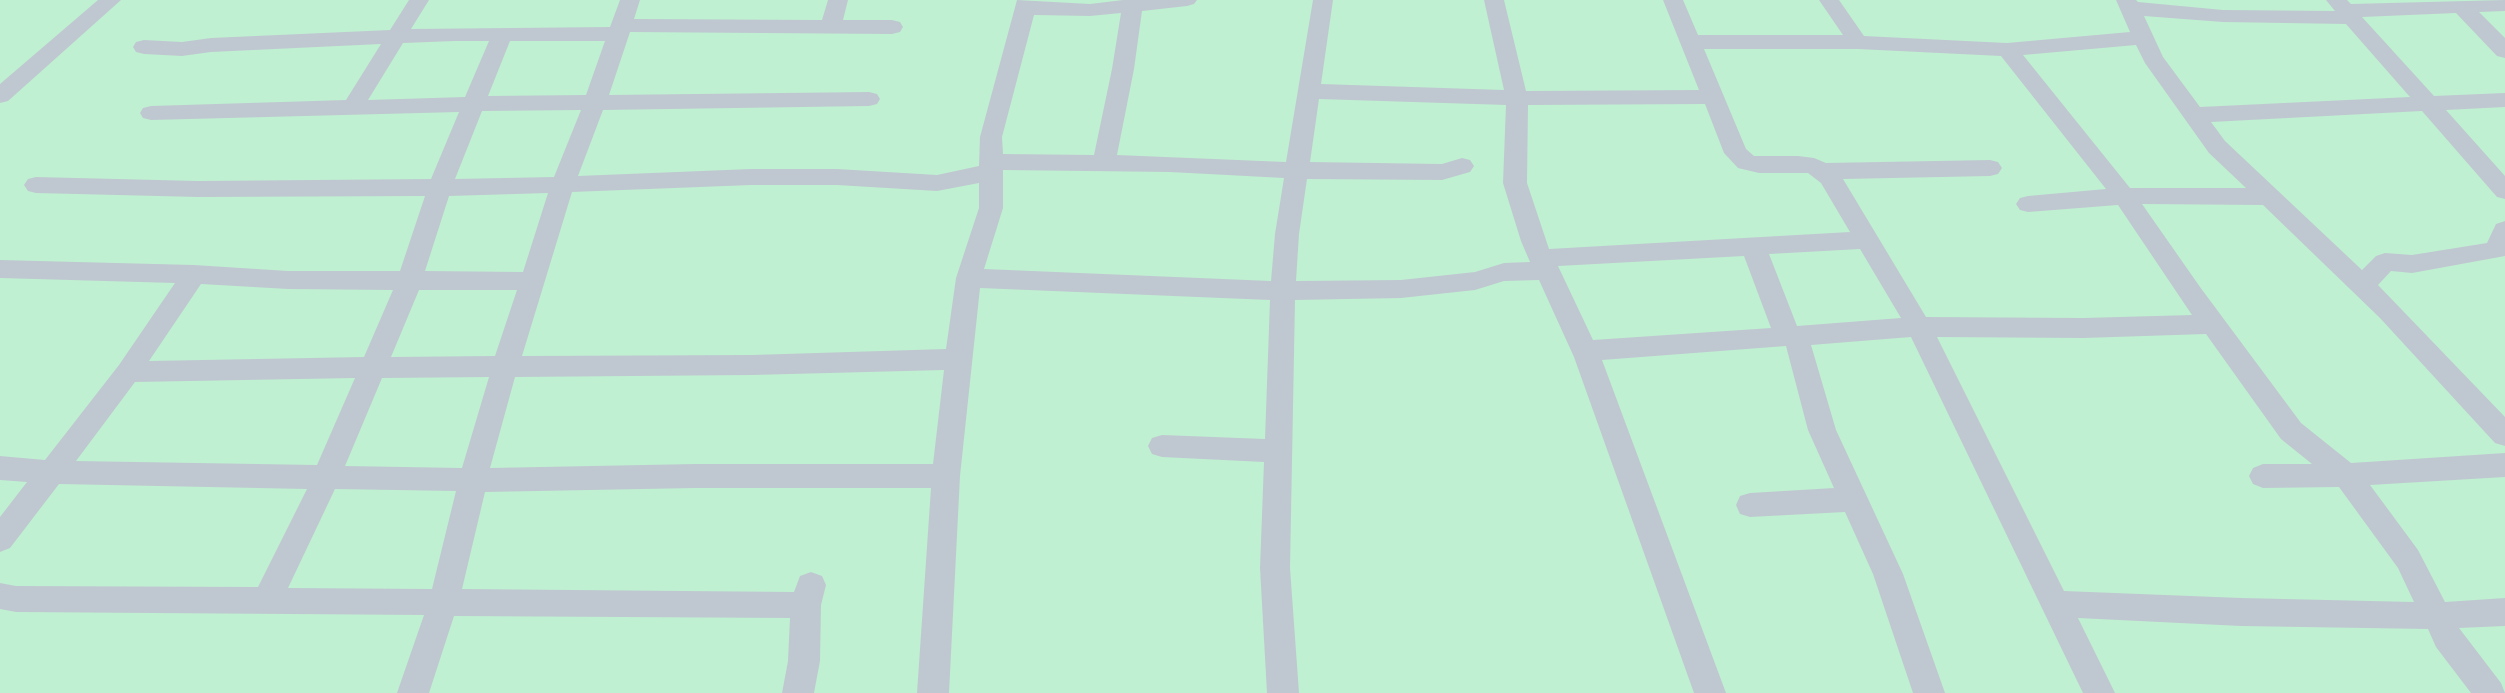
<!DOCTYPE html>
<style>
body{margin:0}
canvas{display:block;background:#f3f1f1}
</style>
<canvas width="2505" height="693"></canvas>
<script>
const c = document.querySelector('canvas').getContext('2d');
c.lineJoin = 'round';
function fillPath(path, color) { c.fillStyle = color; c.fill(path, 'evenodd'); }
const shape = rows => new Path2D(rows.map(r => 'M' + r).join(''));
const green = shape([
 [0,0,2505,0,2505,693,0,693]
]);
const minor = shape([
 [98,0,121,0,8,101,0,103,0,84,98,0],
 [409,0,429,0,411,29,610,27,620,0,640,0,634,19,822,20,828,0,848,0,843,20,892,20,900,22,903,27,900,32,892,34,630,32,609,95,869,92,877,94,880,99,877,104,869,106,603,110,578,176,751,169,837,169,937,175,979,166,980,137,1017,0,1090,4,1123,0,1197,0,1194,4,1187,6,1142,11,1134,69,1117,155,1286,162,1313,0,1333,0,1321,84,1504,90,1484,0,1504,0,1526,91,1699,90,1663,0,1683,0,1698,35,1843,35,1819,0,1839,0,1864,36,2007,43,2130,32,2116,0,2136,0,2138,2,2223,10,2335,11,2326,0,2347,0,2351,4,2505,0,2505,11,2479,12,2505,38,2505,58,2497,56,2456,13,2362,17,2434,96,2505,93,2505,107,2446,110,2505,176,2505,199,2497,197,2422,111,2211,122,2225,141,2362,270,2376,256,2385,253,2412,255,2487,243,2496,224,2505,221,2505,256,2412,273,2391,271,2378,285,2505,417,2505,446,2495,443,2380,318,2263,205,2142,204,2200,287,2301,423,2351,463,2505,453,2505,477,2370,485,2418,550,2445,602,2505,598,2505,626,2459,628,2501,683,2505,693,2471,693,2436,647,2428,629,2241,626,2078,618,2115,693,2083,693,1911,337,1811,345,1836,430,1903,574,1945,693,1913,693,1873,574,1845,512,1750,517,1740,514,1736,505,1740,496,1750,493,1834,488,1808,430,1786,346,1602,360,1726,693,1694,693,1574,357,1539,280,1504,281,1475,290,1401,298,1295,300,1290,568,1299,693,1267,693,1260,568,1264,462,1162,457,1152,454,1148,446,1152,438,1162,435,1265,439,1270,300,980,288,960,476,949,693,917,693,931,488,695,488,485,492,462,589,794,592,800,576,811,572,822,576,826,585,821,605,820,661,814,693,782,693,788,661,790,618,454,616,429,693,397,693,424,615,16,612,0,609,0,583,16,586,258,587,307,489,59,484,10,548,0,552,0,517,27,482,0,480,0,456,45,460,119,365,175,283,0,278,0,260,194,265,288,271,400,271,425,196,198,197,36,193,28,191,24,185,28,179,36,177,198,181,431,179,459,112,151,120,143,118,140,113,143,108,151,106,346,100,381,44,211,52,182,56,144,54,136,52,133,47,136,42,144,40,182,42,211,38,390,30,409,0],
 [1121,13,1112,69,1094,155,1003,154,1002,137,1034,15,1090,16,1121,13],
 [2144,16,2223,22,2346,24,2410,97,2200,107,2163,57,2144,16],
 [455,41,489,41,465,97,368,100,403,43,455,41],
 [510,41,605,41,586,95,488,96,510,41],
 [2136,45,2145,63,2209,153,2246,188,2130,188,2023,55,2136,45],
 [1704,49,1858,49,2001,56,2106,189,2028,196,2020,198,2016,204,2020,210,2028,212,2118,205,2192,315,2083,318,1926,317,1843,179,1990,176,1998,174,2002,168,1998,162,1990,160,1826,163,1814,158,1798,156,1754,156,1746,149,1704,49],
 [1319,99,1506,105,1503,183,1521,241,1530,262,1504,263,1475,272,1401,280,1296,281,1299,234,1307,179,1442,180,1470,172,1474,166,1470,160,1462,158,1442,164,1310,162,1319,99],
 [1705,104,1724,153,1738,168,1759,173,1808,173,1821,183,1850,232,1549,249,1527,183,1528,105,1705,104],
 [581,110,554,177,455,179,482,111,581,110],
 [1003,170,1170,172,1284,178,1275,234,1271,281,984,269,1003,208,1003,170],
 [979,183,979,208,956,278,946,349,752,355,522,356,572,192,751,185,837,185,937,191,979,183],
 [548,193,523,272,425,271,449,196,548,193],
 [1860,249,1901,318,1797,326,1769,254,1860,249],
 [1744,256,1771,328,1593,340,1558,266,1744,256],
 [201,284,288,289,393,290,364,357,149,361,201,284],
 [419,290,517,290,495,356,391,357,419,290],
 [2206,334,2281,439,2312,464,2263,464,2253,468,2249,476,2253,484,2263,488,2339,487,2398,568,2414,602,2241,598,2064,591,1937,337,2083,338,2206,334],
 [944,370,933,464,695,464,490,468,515,377,752,375,944,370],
 [489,377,462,468,345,466,382,378,489,377],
 [355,378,317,465,76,461,135,382,355,378],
 [335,489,456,491,432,589,288,588,335,489]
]);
fillPath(green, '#c0f0d2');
fillPath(minor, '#bfc8d0');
</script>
